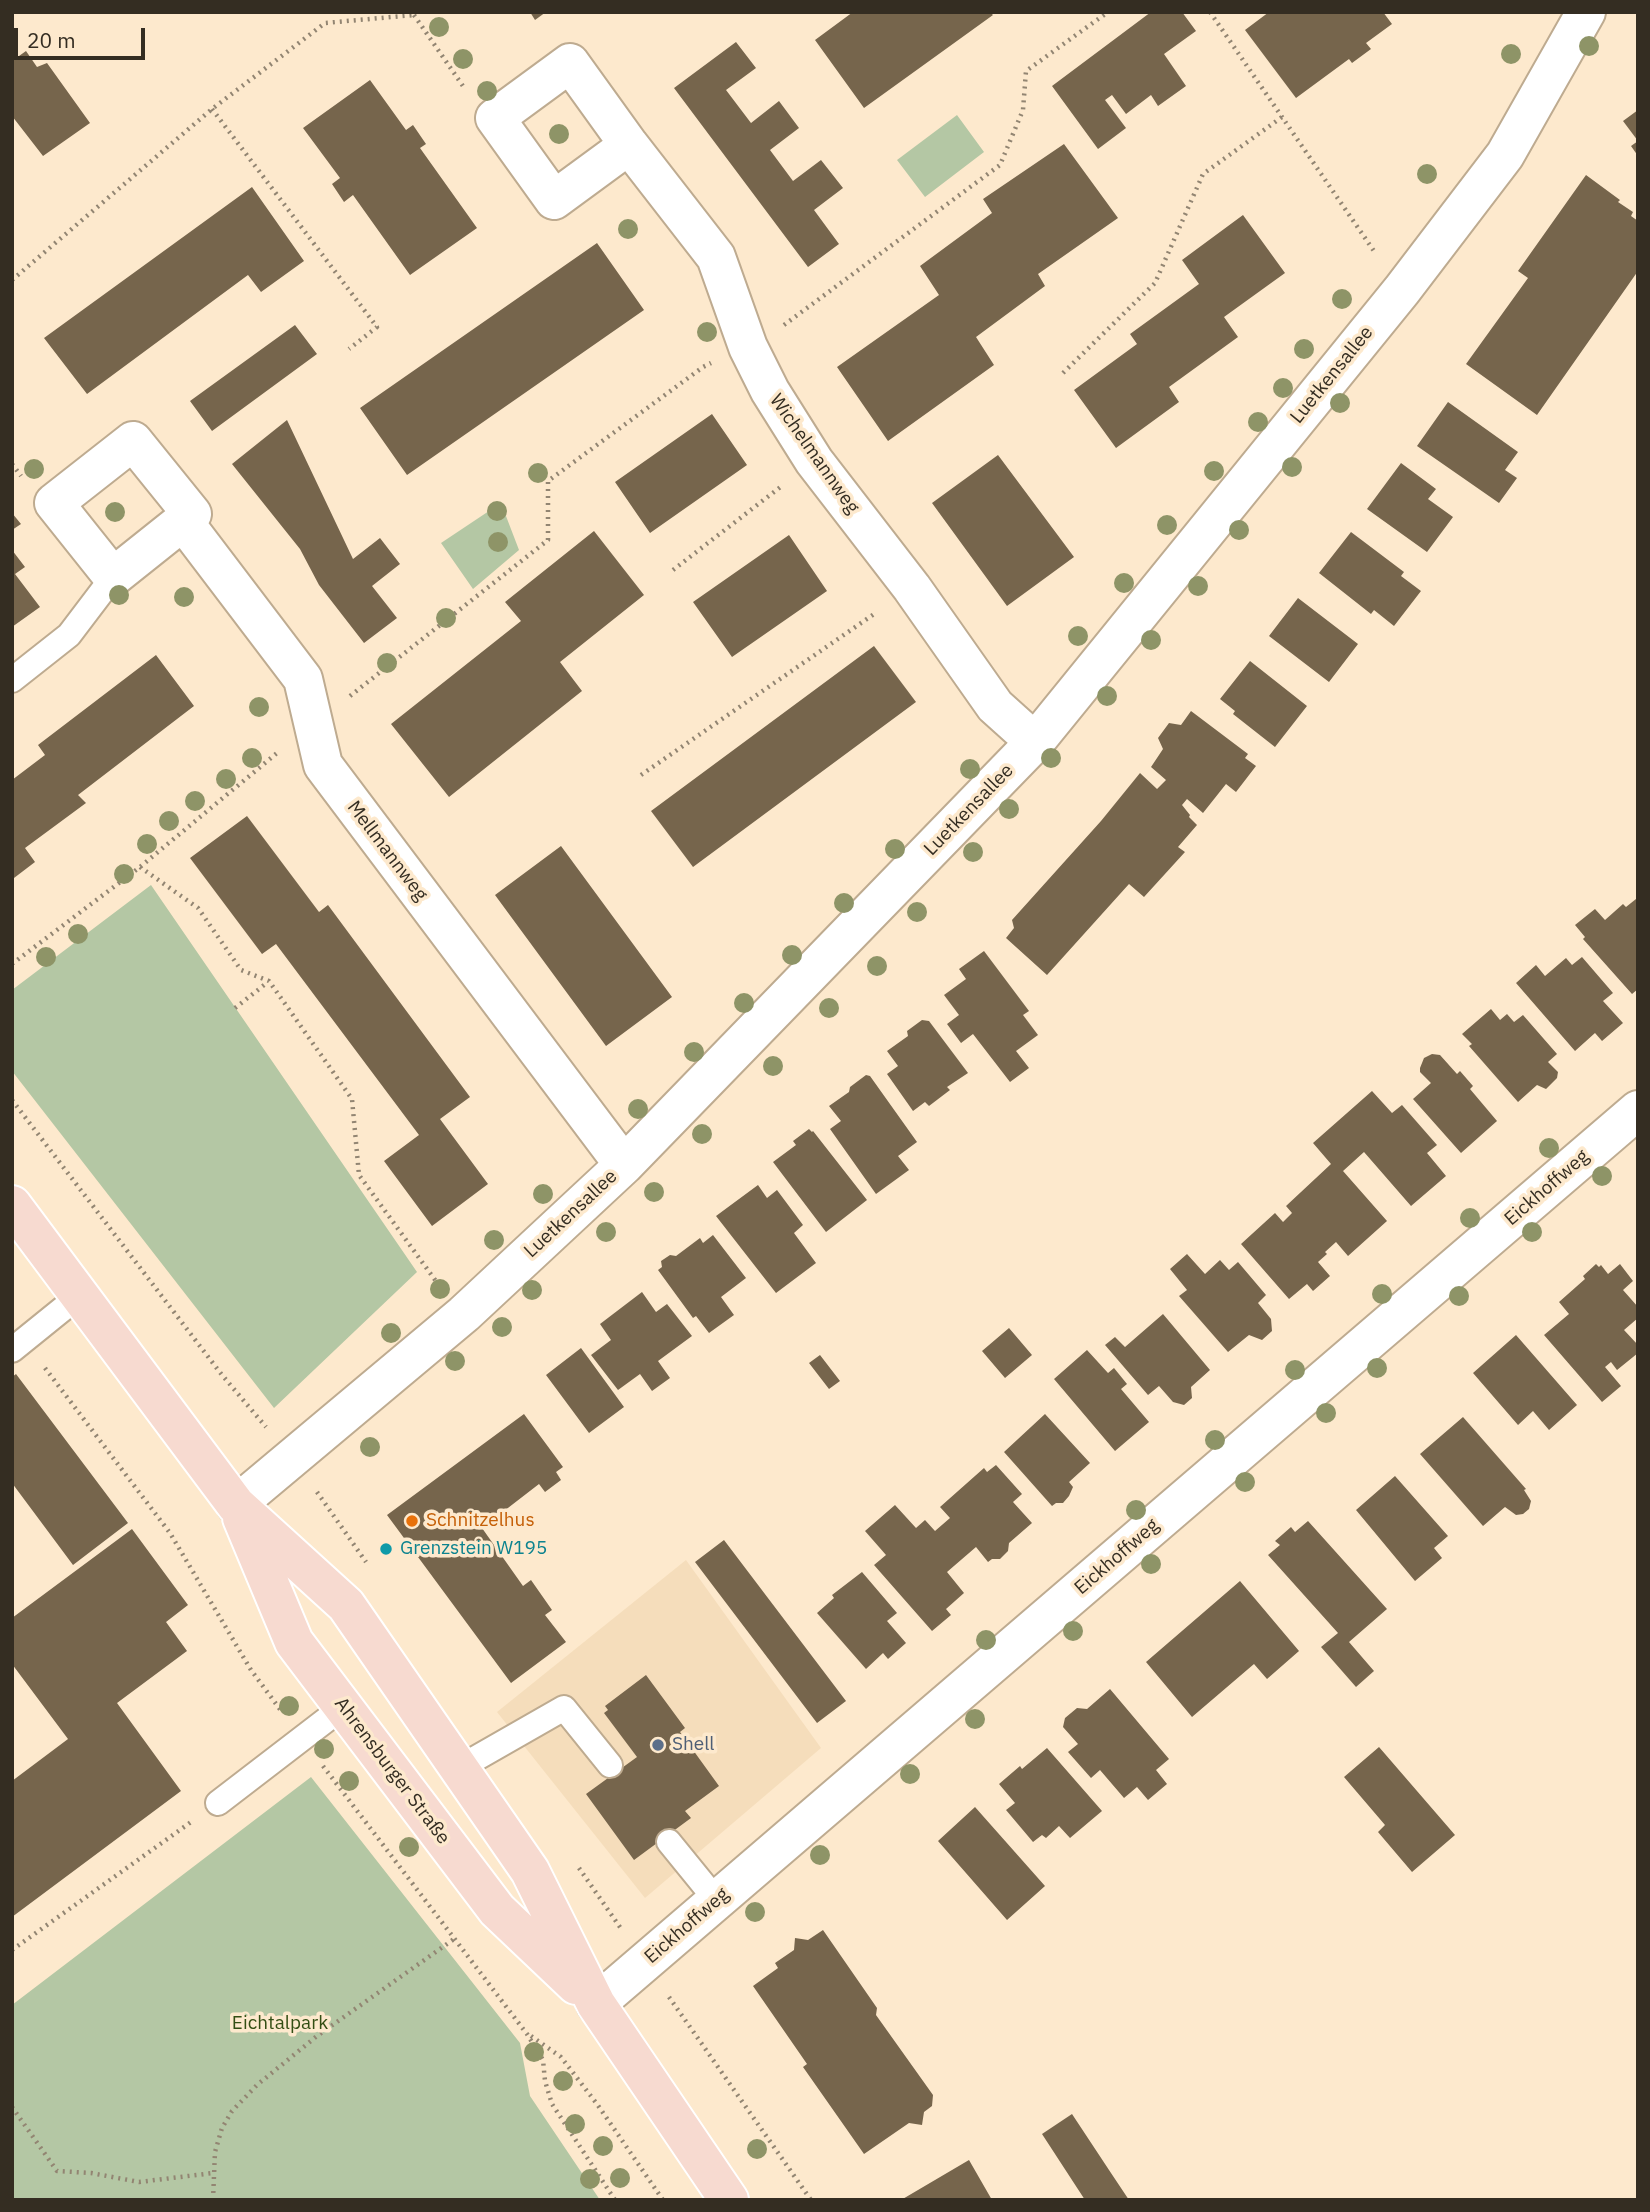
<!DOCTYPE html>
<meta charset="utf-8">
<style>
body{margin:0}
#map{position:relative;width:1650px;height:2212px;overflow:hidden;background:#fde9cd;font-family:"IBM Plex Sans",sans-serif}
canvas{display:block}
.frame{position:absolute;inset:0;border:14px solid #342d22;pointer-events:none}
.scale{position:absolute;left:14px;top:28px;width:131px;height:32px;box-sizing:border-box;border:4px solid #342d22;border-top:0;padding-left:9px;font-size:21px;line-height:24px;white-space:nowrap;color:#342d22;-webkit-text-stroke:5px #fde9cd;paint-order:stroke}
</style>
<div id="map">
<canvas width="1650" height="2212"></canvas>
<div class="frame"></div>
<div class="scale">20 m</div>
</div>
<script>
const c = document.querySelector('canvas').getContext('2d');
c.lineJoin = 'round';
function fillPath(path, color) { c.fillStyle = color; c.fill(path, 'evenodd'); }
const shape = rows => new Path2D(rows.map(r => 'M' + r).join(''));
function trace(path, color, width, dash) { c.strokeStyle = color; c.lineWidth = width; c.lineCap = dash ? 'butt' : 'round'; c.setLineDash(dash || []); c.stroke(path); }
function drawText(font, color, halo, rows, align = 'center') {
  c.font = font + ' "IBM Plex Sans",sans-serif'; c.lineWidth = 7; c.setLineDash([]); c.textBaseline = 'middle'; c.strokeStyle = halo; c.fillStyle = color; for (const [text, x, y, turn = 0] of rows) {
    c.save(); c.translate(x, y); c.rotate((+turn || 0) * Math.PI / 180); c.textAlign = isNaN(turn) ? turn : align; if (halo) c.strokeText(text, 0, 0); c.fillText(text, 0, 0); c.restore();
  }
}
const built = shape([
 [686,1560,821,1748,645,1898,497,1712]
]);
const green = shape([
 [957,115,984,152,925,197,897,160],
 [501,503,519,550,473,589,441,543],
 [151,885,417,1272,274,1408,12,1071,12,990],
 [311,1777,520,2043,530,2096,600,2200,12,2200,12,2005]
]);
const building = shape([
 [530,12,546,12,535,20],
 [853,12,990,12,993,15,864,108,815,40],
 [1151,12,1182,12,1196,31,1164,54,1186,86,1158,106,1151,95,1126,114,1112,95,1105,100,1126,128,1098,149,1052,86],
 [1269,12,1383,12,1392,24,1366,43,1371,49,1352,63,1349,59,1296,98,1245,30],
 [736,42,756,68,726,90,751,123,779,101,799,128,770,150,793,181,821,160,843,188,814,210,839,244,808,267,674,88],
 [26,51,37,67,47,63,90,123,43,156,12,116,12,61],
 [370,80,406,130,413,125,426,144,420,148,477,228,410,275,353,195,344,202,332,184,340,178,303,128],
 [1638,110,1638,156,1631,146,1638,141,1623,121],
 [1064,144,1118,218,1038,274,1045,286,976,337,994,365,888,441,837,367,939,295,920,266,992,213,983,199],
 [1586,175,1620,200,1618,202,1633,212,1631,216,1638,221,1638,271,1537,415,1466,364,1528,278,1518,271],
 [252,187,304,261,261,292,248,275,87,394,44,338],
 [1243,215,1285,273,1224,317,1238,337,1169,387,1179,402,1116,448,1074,390,1137,344,1130,334,1199,284,1182,260],
 [597,243,644,310,407,475,360,408],
 [295,325,317,354,212,431,190,401],
 [1448,402,1518,452,1505,470,1517,478,1499,503,1417,446],
 [712,414,747,465,650,533,615,482],
 [287,420,353,559,380,538,400,564,372,586,397,618,364,643,319,585,300,549,232,464],
 [998,455,1074,557,1007,606,932,503],
 [1401,463,1436,489,1428,499,1453,517,1427,552,1367,509],
 [12,513,21,524,12,530],
 [594,531,644,595,560,662,582,691,449,797,391,724,521,621,505,602],
 [1351,532,1404,572,1401,576,1421,591,1394,626,1374,610,1371,614,1319,573],
 [789,535,827,591,732,657,693,602],
 [12,550,25,567,15,574,40,607,12,627],
 [1298,598,1358,644,1329,682,1269,636],
 [874,646,916,702,693,867,651,811],
 [156,655,194,706,78,795,86,803,25,848,35,862,14,878,12,875,12,780,45,755,38,745],
 [1250,661,1307,706,1275,747,1233,714,1235,711,1220,699],
 [1191,711,1248,754,1245,758,1256,766,1236,792,1226,784,1203,813,1187,799,1182,805,1190,815,1189,817,1197,825,1178,847,1185,852,1144,897,1129,884,1047,975,1006,938,1014,928,1012,920,1101,821,1140,773,1157,789,1166,780,1151,767,1163,749,1158,738,1169,723,1181,725],
 [247,816,319,912,328,905,470,1097,440,1119,488,1184,432,1226,384,1161,419,1135,276,944,262,954,190,858],
 [561,846,672,997,606,1046,495,895],
 [1636,899,1638,901,1638,989,1632,994,1583,939,1585,937,1575,925,1595,909,1605,920,1623,904,1626,907],
 [984,951,1029,1011,1023,1015,1038,1035,1016,1051,1029,1068,1010,1082,973,1034,961,1043,947,1024,959,1015,944,995,966,979,959,969],
 [1582,957,1613,993,1603,1001,1623,1023,1602,1041,1595,1033,1575,1051,1516,983,1536,965,1545,976,1566,958,1572,965],
 [1491,1009,1500,1020,1507,1014,1514,1022,1523,1015,1557,1054,1548,1062,1558,1072,1557,1078,1546,1089,1537,1085,1518,1102,1469,1046,1472,1044,1462,1034],
 [922,1020,929,1021,968,1073,947,1087,950,1090,929,1106,925,1102,913,1111,887,1074,898,1066,887,1051,908,1036,907,1031],
 [1432,1054,1440,1055,1457,1074,1460,1071,1473,1086,1470,1089,1497,1121,1461,1153,1413,1099,1431,1083,1420,1072,1420,1068,1424,1058],
 [866,1075,870,1076,917,1142,898,1156,909,1170,876,1194,830,1129,841,1121,829,1106,849,1092,850,1087],
 [1372,1091,1392,1113,1402,1105,1437,1145,1427,1153,1446,1176,1411,1206,1364,1152,1343,1171,1387,1221,1348,1256,1336,1242,1325,1252,1327,1254,1318,1262,1330,1276,1313,1291,1307,1284,1289,1299,1241,1244,1275,1213,1283,1222,1292,1213,1286,1206,1331,1164,1313,1143],
 [809,1129,812,1132,813,1131,867,1200,826,1232,773,1162,796,1145,793,1141],
 [758,1185,767,1198,777,1190,803,1225,794,1233,816,1263,776,1293,716,1216],
 [713,1235,746,1278,721,1297,734,1315,709,1333,696,1316,693,1318,658,1270,662,1267,661,1261,670,1255,676,1256,700,1238,703,1243],
 [1187,1254,1205,1274,1220,1260,1229,1270,1238,1262,1266,1295,1258,1303,1271,1319,1272,1331,1262,1340,1249,1335,1228,1352,1179,1296,1187,1290,1170,1269],
 [1596,1264,1599,1267,1601,1265,1608,1274,1620,1264,1633,1281,1623,1290,1638,1307,1638,1318,1624,1330,1638,1345,1638,1353,1617,1370,1611,1362,1605,1367,1621,1386,1602,1402,1544,1335,1569,1314,1559,1302,1585,1279,1583,1276],
 [642,1292,656,1312,667,1304,692,1336,658,1361,670,1378,652,1391,640,1374,618,1390,591,1355,611,1340,600,1324],
 [1163,1314,1210,1370,1191,1387,1192,1398,1184,1405,1173,1402,1159,1386,1148,1395,1105,1345,1115,1337,1125,1347],
 [1009,1328,1032,1355,1005,1378,982,1351],
 [1516,1335,1577,1405,1549,1430,1533,1411,1518,1425,1473,1373],
 [581,1348,624,1407,589,1433,546,1375],
 [1087,1350,1108,1373,1114,1368,1127,1384,1121,1389,1149,1422,1115,1451,1054,1379],
 [820,1355,840,1381,829,1389,809,1363],
 [16,1374,128,1523,73,1565,12,1483,12,1377],
 [524,1414,563,1467,556,1472,561,1480,545,1492,539,1484,482,1528,523,1586,531,1580,552,1610,545,1615,566,1642,511,1683,387,1515],
 [1045,1414,1090,1463,1069,1482,1073,1487,1069,1496,1063,1503,1056,1503,1052,1506,1004,1452],
 [1463,1417,1526,1489,1524,1490,1531,1501,1529,1509,1523,1514,1516,1515,1505,1507,1483,1526,1420,1454],
 [996,1465,1022,1494,1013,1502,1032,1523,1009,1543,1008,1551,1000,1559,992,1559,988,1562,976,1547,947,1572,964,1593,946,1609,951,1615,932,1631,874,1565,886,1555,865,1531,895,1505,916,1528,925,1520,935,1531,950,1518,940,1507,984,1468,987,1472],
 [1395,1476,1448,1536,1434,1548,1442,1558,1415,1581,1356,1510],
 [1308,1521,1387,1609,1349,1642,1374,1671,1356,1687,1321,1647,1338,1633,1268,1555,1280,1545,1275,1541,1291,1527,1295,1532],
 [132,1529,188,1605,166,1622,187,1651,117,1703,181,1791,12,1917,12,1781,68,1739,12,1664,12,1618],
 [724,1540,846,1701,817,1723,695,1562],
 [862,1572,897,1613,887,1621,906,1643,888,1659,883,1653,866,1669,817,1613,834,1598,832,1595],
 [1240,1581,1299,1651,1267,1679,1254,1664,1192,1717,1146,1662],
 [646,1675,685,1728,680,1732,719,1786,685,1811,691,1818,634,1860,586,1794,637,1757,604,1713,608,1710,605,1706],
 [1110,1689,1169,1759,1156,1770,1167,1784,1148,1800,1137,1787,1124,1798,1100,1770,1091,1778,1068,1752,1078,1744,1063,1727,1065,1718,1077,1708,1087,1709],
 [1379,1747,1455,1835,1412,1872,1378,1832,1385,1825,1344,1777],
 [1047,1748,1102,1811,1070,1838,1059,1826,1046,1838,1042,1835,1033,1842,1006,1810,1015,1803,999,1784,1020,1766,1022,1769],
 [975,1807,1045,1886,1007,1920,938,1841],
 [823,1930,877,2008,876,2015,933,2095,932,2106,924,2112,922,2125,909,2123,864,2154,803,2067,807,2064,753,1986,778,1968,775,1963,794,1950,795,1938,808,1940],
 [1072,2114,1109,2170,1129,2200,1085,2200,1042,2134],
 [969,2160,992,2200,901,2200]
]);
const path = shape([
 [1210,12,1376,254],
 [414,15,465,89],
 [212,109,377,327,349,349],
 [12,280,212,109,325,23,414,15,415,12],
 [784,325,1000,165,1023,110,1026,71,1108,12],
 [1063,373,1155,283,1203,174,1282,117],
 [12,464,21,476],
 [673,570,783,485],
 [350,696,548,540,548,481,703,367,711,363],
 [641,775,877,612],
 [140,867,198,908,241,970,269,981,352,1099,359,1175,438,1284],
 [12,964,140,867,277,753],
 [235,1008,268,982],
 [12,1100,222,1375,266,1427],
 [45,1368,170,1533,251,1670,282,1712],
 [317,1492,366,1562],
 [323,1766,527,2034,543,2060,545,2081,552,2104,615,2200],
 [579,1868,622,1930],
 [12,1950,191,1822],
 [669,1997,811,2200],
 [531,2036,561,2057,597,2104,663,2200],
 [12,2107,57,2171,91,2173,139,2182,213,2173],
 [213,2200,215,2152,222,2128,232,2111,257,2085,317,2036,454,1939]
]);
const service = shape([
 [12,680,69,635,113,577],
 [12,1350,80,1295],
 [459,1768,564,1708,610,1765],
 [218,1803,343,1707],
 [669,1842,717,1901]
]);
const minor = shape([
 [629,145,554,200,495,118,570,63,629,145,716,257,748,347,770,391,814,461,912,588,995,706,1035,742],
 [133,441,192,514,113,577,54,503,133,441],
 [183,521,303,679,323,765,624,1165],
 [236,1505,464,1314,624,1165,1035,742,1402,290,1505,155,1586,12],
 [596,2004,1638,1110]
]);
const primary = shape([
 [12,1205,236,1505,346,1605,530,1871,596,2004,729,2200],
 [242,1518,294,1642,497,1910,576,1985]
]);
const trees = [
 [439,27],
 [1589,46],
 [1511,54],
 [463,59],
 [487,91],
 [559,134],
 [1427,174],
 [628,229],
 [1342,299],
 [707,332],
 [1304,349],
 [1283,388],
 [1340,403],
 [1258,422],
 [1292,467],
 [34,469],
 [1214,471],
 [538,473],
 [497,511],
 [115,512],
 [1167,525],
 [1239,530],
 [498,542],
 [1124,583],
 [1198,586],
 [119,595],
 [184,597],
 [446,618],
 [1078,636],
 [1151,640],
 [387,663],
 [1107,696],
 [259,707],
 [252,758],
 [1051,758],
 [970,769],
 [226,779],
 [195,801],
 [1009,809],
 [169,821],
 [147,844],
 [895,849],
 [973,852],
 [124,874],
 [844,903],
 [917,912],
 [78,934],
 [792,955],
 [46,957],
 [877,966],
 [744,1003],
 [829,1008],
 [694,1052],
 [773,1066],
 [638,1109],
 [702,1134],
 [1549,1148],
 [1602,1176],
 [654,1192],
 [543,1194],
 [1470,1218],
 [606,1232],
 [1532,1232],
 [494,1240],
 [440,1289],
 [532,1290],
 [1382,1294],
 [1459,1296],
 [502,1327],
 [391,1333],
 [455,1361],
 [1377,1368],
 [1295,1370],
 [1326,1413],
 [1215,1440],
 [370,1447],
 [1245,1482],
 [1136,1510],
 [1151,1564],
 [1073,1631],
 [986,1640],
 [289,1706],
 [975,1719],
 [324,1749],
 [910,1774],
 [349,1781],
 [409,1847],
 [820,1855],
 [755,1912],
 [534,2052],
 [563,2081],
 [575,2124],
 [603,2146],
 [757,2149],
 [620,2178],
 [590,2179]
];
const markers = [
 [412,1521,7,"#e8710a"],
 [386,1549,7,"#0f9aa8"],
 [658,1745,7,"#5c6f8a"]
];
const streetNames = [
 ["Luetkensallee",1332,375,-51],
 ["Wichelmannweg",814,454,55],
 ["Luetkensallee",969,810,-46],
 ["Mellmannweg",387,851,53],
 ["Eickhoffweg",1547,1188,-41],
 ["Luetkensallee",571,1214,-43],
 ["Eickhoffweg",1117,1557,-41],
 ["Ahrensburger Straße",392,1771,53],
 ["Eickhoffweg",687,1926,-41]
];
const foodNames = [
 ["Schnitzelhus",426,1521]
];
const cultureNames = [
 ["Grenzstein W195",400,1549]
];
const serviceNames = [
 ["Shell",672,1745]
];
const parkNames = [
 ["Eichtalpark",280,2024]
];
fillPath(built, '#f5ddbb');
fillPath(green, '#b4c7a4');
fillPath(building, '#76654c');
trace(service, '#beab90', 28);
trace(minor, '#beab90', 42);
trace(primary, '#fff', 42);
trace(path, '#928572', 4.5, [2, 5]);
trace(service, '#fff', 24);
trace(minor, '#fff', 38);
trace(primary, '#f7dad0', 38);
c.fillStyle = '#8e9467';
for (const [x, y] of trees) { c.beginPath(); c.arc(x, y, 10, 0, 2 * Math.PI); c.fill(); }
for (const [x, y, r, color] of markers) { const dot = new Path2D(); dot.arc(x, y, r, 0, 2 * Math.PI); c.fillStyle = color; c.fill(dot); trace(dot, '#fde9cd', 2.5); }
drawText('19px', '#342d22', '#fde9cd', streetNames);
drawText('19px', '#c56008', '#fde9cd', foodNames, 'left');
drawText('19px', '#0d838f', '#fde9cd', cultureNames, 'left');
drawText('19px', '#4e5e75', '#fde9cd', serviceNames, 'left');
drawText('19px', '#334e13', '#fde9cd', parkNames);
</script>
